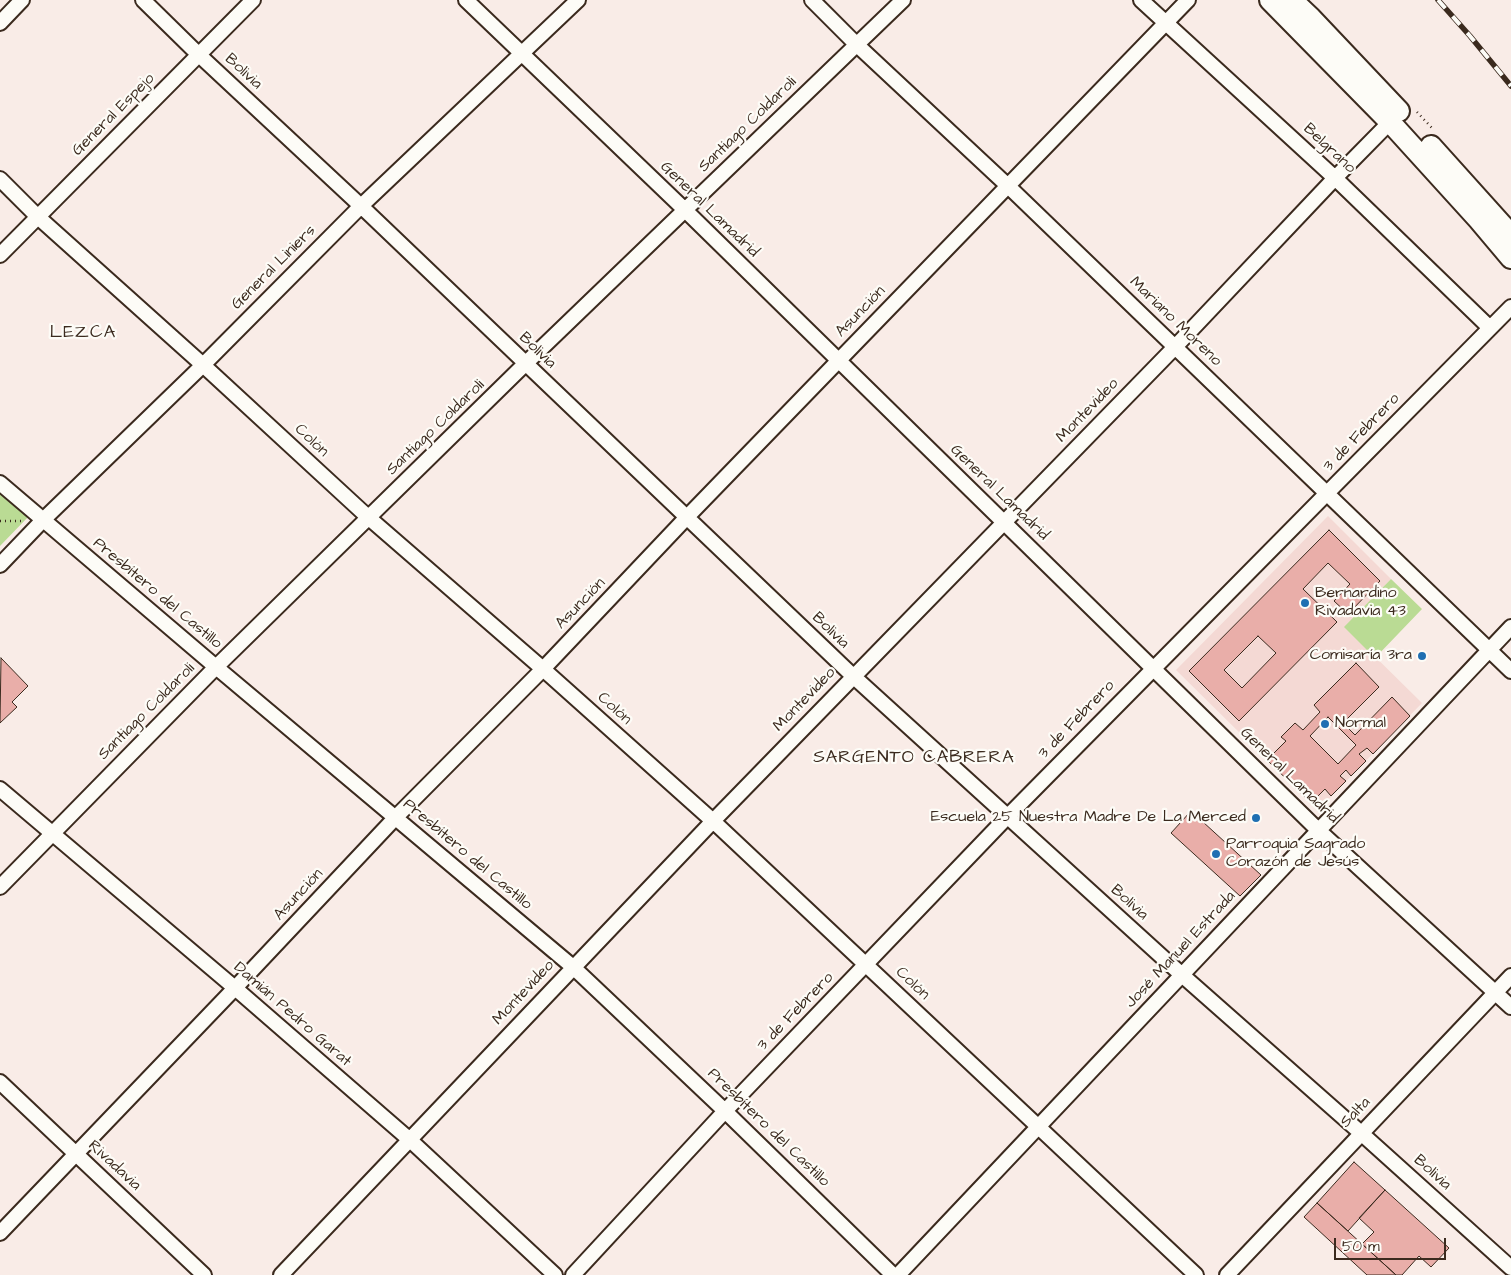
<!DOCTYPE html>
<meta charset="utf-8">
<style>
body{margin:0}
#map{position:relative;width:1511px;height:1275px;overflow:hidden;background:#f9ece7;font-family:"Architects Daughter",sans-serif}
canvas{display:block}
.scale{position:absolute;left:1334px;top:1238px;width:112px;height:22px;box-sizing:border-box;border:2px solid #3b2a1e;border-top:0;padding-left:6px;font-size:15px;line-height:18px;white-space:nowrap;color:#3b2a1e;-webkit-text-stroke:4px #fdfcf7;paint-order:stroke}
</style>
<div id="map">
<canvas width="1511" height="1275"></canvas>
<div class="scale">50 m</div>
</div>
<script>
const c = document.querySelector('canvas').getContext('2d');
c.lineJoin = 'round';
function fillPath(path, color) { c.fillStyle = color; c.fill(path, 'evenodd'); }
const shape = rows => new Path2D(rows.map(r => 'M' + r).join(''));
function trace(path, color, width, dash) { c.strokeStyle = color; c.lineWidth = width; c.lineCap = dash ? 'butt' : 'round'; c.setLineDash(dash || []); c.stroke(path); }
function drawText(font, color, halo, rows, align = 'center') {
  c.font = font + ' "Architects Daughter",sans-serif'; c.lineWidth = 4.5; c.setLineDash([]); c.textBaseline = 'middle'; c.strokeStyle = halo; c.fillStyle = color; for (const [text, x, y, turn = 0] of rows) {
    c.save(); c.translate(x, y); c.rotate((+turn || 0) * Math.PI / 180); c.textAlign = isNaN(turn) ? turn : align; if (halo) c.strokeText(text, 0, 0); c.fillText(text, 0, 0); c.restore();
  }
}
const built = shape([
 [1328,516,1391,579,1345,627,1422,703,1318,810,1176,670]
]);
const green = shape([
 [0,489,29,516,0,546],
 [1391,579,1422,609,1375,658,1344,627]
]);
const building = shape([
 [1329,530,1380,581,1348,614,1334,601,1350,584,1328,563,1303,589,1337,622,1239,721,1189,671,1329,530],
 [1258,636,1276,653,1242,688,1224,670,1258,636],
 [1,658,28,686,12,702,17,707,0,723,1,658],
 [1356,663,1379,687,1343,723,1355,735,1392,697,1410,716,1373,754,1367,748,1359,754,1366,761,1351,776,1346,770,1340,776,1346,781,1331,796,1325,789,1311,803,1267,760,1286,741,1281,737,1295,723,1303,730,1320,712,1314,705,1356,663],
 [1328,717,1356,745,1338,764,1310,736,1328,717],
 [1191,811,1261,875,1240,896,1171,833,1191,811],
 [1354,1162,1385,1190,1348,1231,1317,1203,1354,1162],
 [1385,1190,1449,1248,1431,1267,1419,1256,1402,1275,1396,1275,1362,1244,1374,1232,1359,1218,1385,1190],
 [1317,1203,1362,1244,1396,1275,1367,1275,1304,1217,1317,1203]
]);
const path = shape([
 [1417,112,1432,128],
 [0,521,21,521]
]);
const minor = shape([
 [143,0,198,54,361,206,853,676,1182,975,1361,1133,1511,1268],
 [466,0,685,210,1318,830,1511,1007],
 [812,0,856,44,1008,186,1511,671],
 [1141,0,1335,178,1490,328],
 [0,23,22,0],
 [0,179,38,217,203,365,369,518,543,669,713,821,1196,1275],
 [0,255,253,0],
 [0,483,216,667,573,967,725,1111,893,1275],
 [0,565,43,520,203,365,361,206,578,0],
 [0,789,235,988,410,1140,555,1275],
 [0,887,216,667,525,364,903,0],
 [0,1082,204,1275],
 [0,1233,235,988,396,817,543,669,687,517,1188,0],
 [281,1275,713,821,1175,347,1335,178,1396,116],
 [573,1275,725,1111,1008,816,1511,307],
 [898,1275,1511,627],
 [1227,1275,1511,976]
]);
const secondary = shape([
 [1270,0,1390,122,1479,220,1511,258],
 [1292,0,1311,18,1399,111],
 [1431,146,1511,235]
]);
const rail = shape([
 [1438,0,1470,36,1511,86]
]);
const markers = [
 [1305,603,5,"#1f6fb2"],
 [1422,656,5,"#1f6fb2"],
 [1325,724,5,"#1f6fb2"],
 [1256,818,5,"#1f6fb2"],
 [1216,854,5,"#1f6fb2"]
];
const streetNames = [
 ["Bolivia",243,72,43],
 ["General Espejo",114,115,-45],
 ["Santiago Coldaroli",748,125,-44],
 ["Belgrano",1329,149,43],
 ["General Lamadrid",709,210,44],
 ["General Liniers",274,268,-45],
 ["Asunción",861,312,-46],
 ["Mariano Moreno",1175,322,44],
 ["Bolivia",537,351,44],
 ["Montevideo",1088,411,-46],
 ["Santiago Coldaroli",436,428,-44],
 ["3 de Febrero",1362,433,-46],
 ["Colón",311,441,43],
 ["General Lamadrid",999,493,44],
 ["Presbítero del Castillo",157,594,40],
 ["Asunción",581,604,-46],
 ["Bolivia",830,631,44],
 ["Montevideo",805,700,-46],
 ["Colón",614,709,42],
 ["Santiago Coldaroli",147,712,-45],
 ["3 de Febrero",1077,720,-46],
 ["General Lamadrid",1289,776,44],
 ["Presbítero del Castillo",467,855,40],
 ["Asunción",299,895,-47],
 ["Bolivia",1129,903,42],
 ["José Manuel Estrada",1181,950,-47],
 ["Colón",912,984,43],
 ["Montevideo",524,993,-47],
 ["3 de Febrero",796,1012,-46],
 ["Damián Pedro Garat",292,1015,41],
 ["Salta",1356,1113,-46],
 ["Presbítero del Castillo",768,1128,44],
 ["Rivadavia",114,1166,43],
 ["Bolivia",1432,1173,42]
];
const poiNames = [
 ["Bernardino",1315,594],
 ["Rivadavia 43",1315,612],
 ["Comisaría 3ra",1412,656,"right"],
 ["Normal",1335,724],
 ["Escuela 25 Nuestra Madre De La Merced",1246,818,"right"],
 ["Parroquia Sagrado",1226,845],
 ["Corazón de Jesús",1226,863]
];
const neighbourhoodNames = [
 ["LEZCA",83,333],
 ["SARGENTO CABRERA",914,758]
];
fillPath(built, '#f4d9d4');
fillPath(green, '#badb94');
fillPath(building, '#e9aea9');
trace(building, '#3b2a1e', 1);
trace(minor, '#3b2a1e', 18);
trace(secondary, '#3b2a1e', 24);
trace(path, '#3b2a1e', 2.5, [1, 4]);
trace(minor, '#fdfcf7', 14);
trace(secondary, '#fdfcf7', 20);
trace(rail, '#3b2a1e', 5.5);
trace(rail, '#fdfcf7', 4, [11]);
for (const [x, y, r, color] of markers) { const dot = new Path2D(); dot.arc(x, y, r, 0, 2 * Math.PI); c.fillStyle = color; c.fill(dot); trace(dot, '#fdfcf7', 2); }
drawText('16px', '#3b2a1e', '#fdfcf7', streetNames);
drawText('16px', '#3b2a1e', '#fdfcf7', poiNames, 'left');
c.letterSpacing = '1px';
drawText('18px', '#3b2a1e', '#fdfcf7', neighbourhoodNames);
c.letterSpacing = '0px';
</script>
